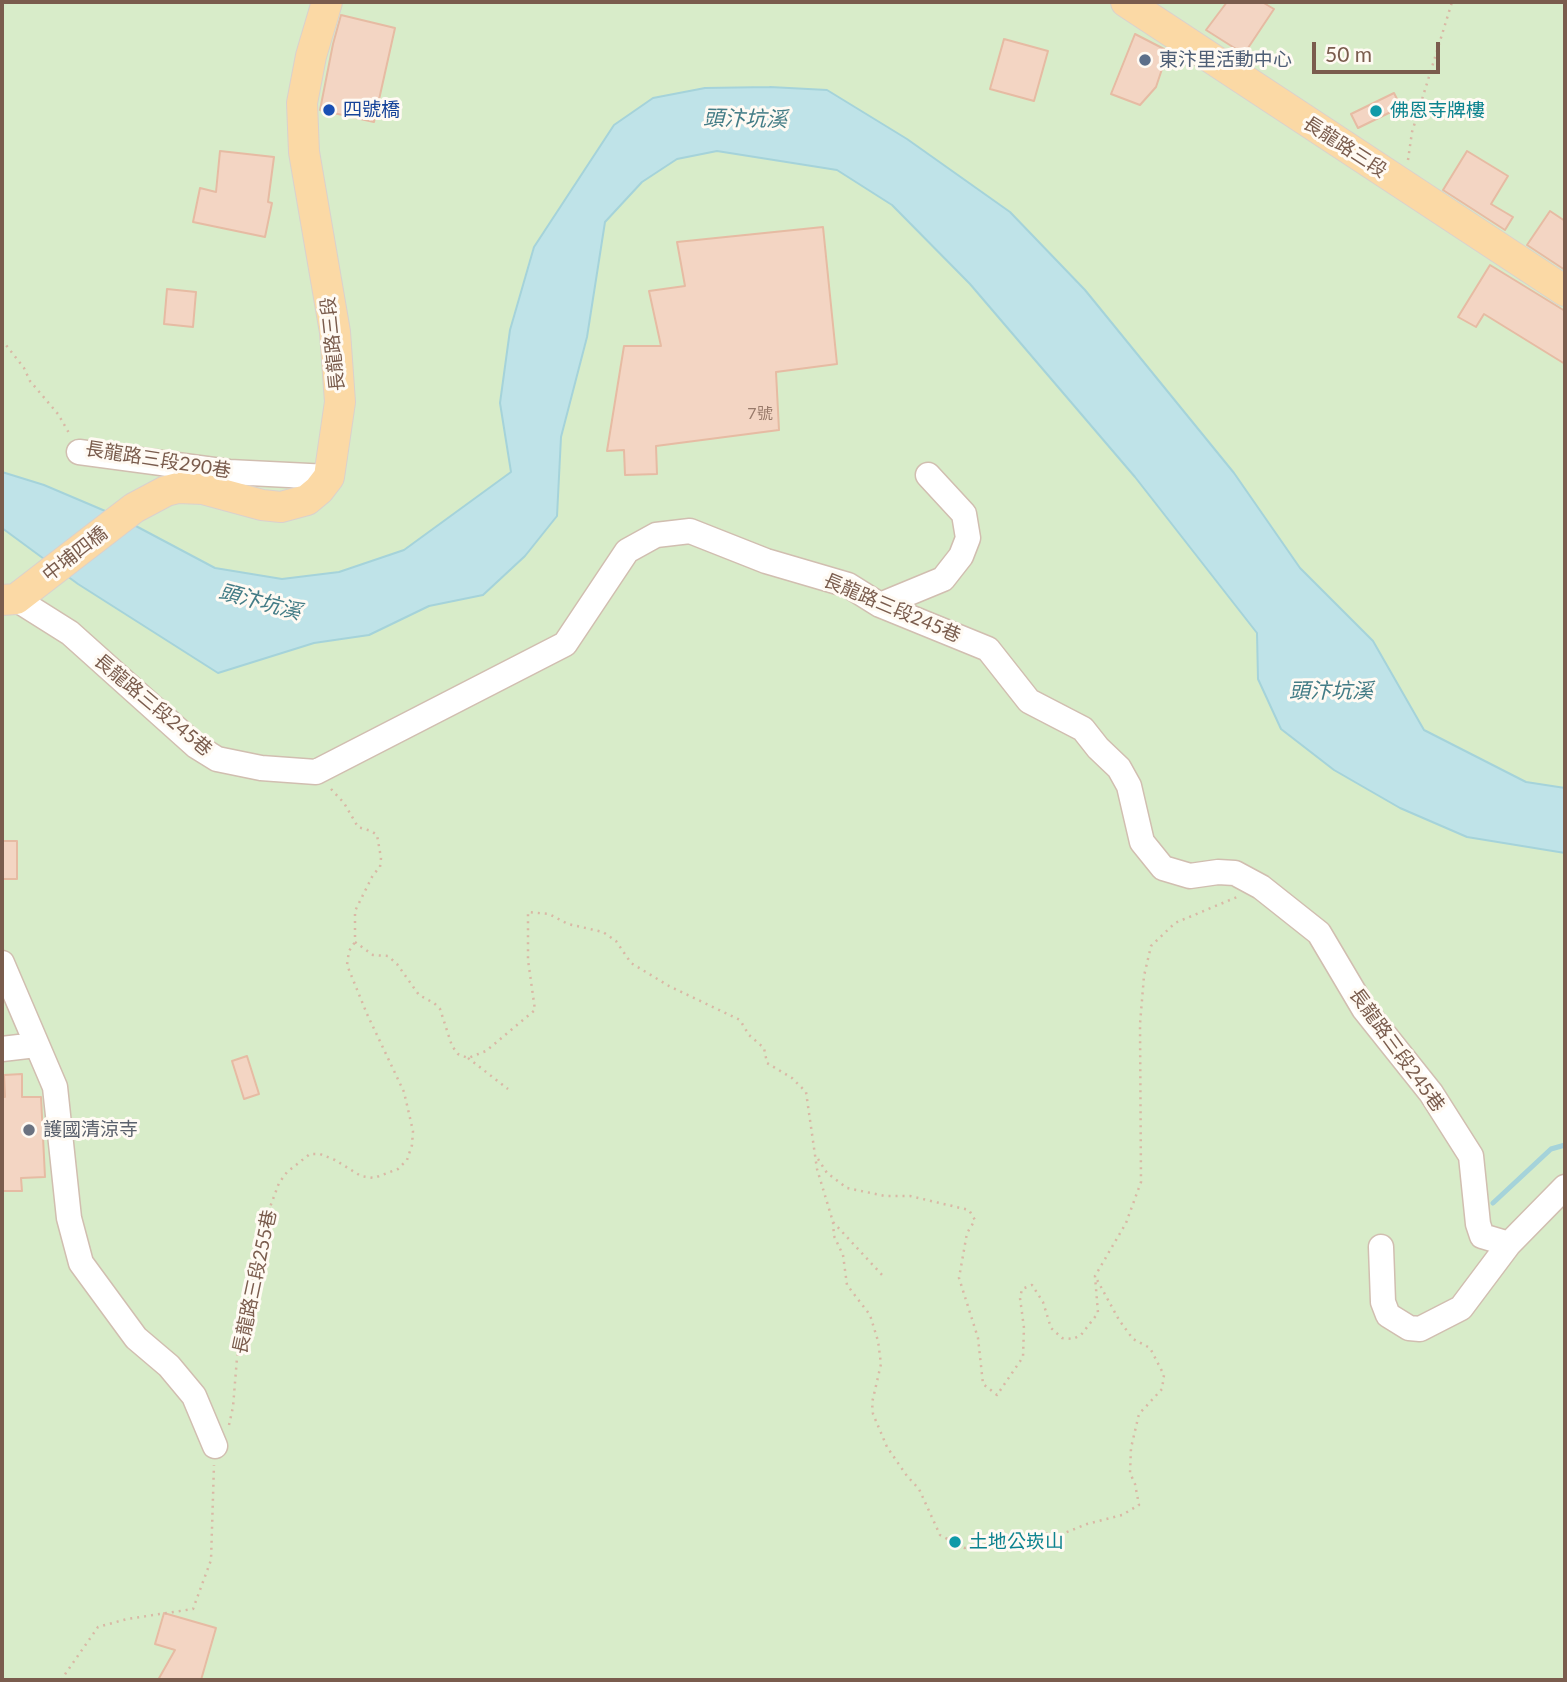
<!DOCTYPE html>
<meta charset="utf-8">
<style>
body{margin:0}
#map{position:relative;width:1567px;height:1682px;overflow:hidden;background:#fdf6ec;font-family:Lato,sans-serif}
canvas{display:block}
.frame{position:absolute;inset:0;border:4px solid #7a5c4d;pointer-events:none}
.scale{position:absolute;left:1312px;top:42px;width:128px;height:32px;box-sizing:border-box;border:4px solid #7a5c4d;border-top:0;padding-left:9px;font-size:21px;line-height:24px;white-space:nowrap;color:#7a5c4d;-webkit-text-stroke:5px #fffaf3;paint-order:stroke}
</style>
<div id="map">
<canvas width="1567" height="1682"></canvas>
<div class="frame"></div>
<div class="scale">50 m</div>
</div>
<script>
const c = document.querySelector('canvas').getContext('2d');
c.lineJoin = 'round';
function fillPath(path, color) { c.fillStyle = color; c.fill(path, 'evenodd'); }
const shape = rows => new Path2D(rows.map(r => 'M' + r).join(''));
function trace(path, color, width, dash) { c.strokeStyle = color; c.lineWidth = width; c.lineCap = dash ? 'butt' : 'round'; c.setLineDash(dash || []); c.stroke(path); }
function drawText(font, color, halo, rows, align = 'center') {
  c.font = font + ' Lato,"Noto Sans TC",sans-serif'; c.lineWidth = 6; c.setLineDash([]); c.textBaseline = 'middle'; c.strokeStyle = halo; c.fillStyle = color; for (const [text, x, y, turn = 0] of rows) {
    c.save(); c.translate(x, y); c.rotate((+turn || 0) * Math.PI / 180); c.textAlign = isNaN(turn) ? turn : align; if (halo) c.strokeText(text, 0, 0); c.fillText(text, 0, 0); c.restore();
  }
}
const green = shape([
 [2,2,1565,2,1565,1680,2,1680]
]);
const water = shape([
 [770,87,827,90,907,139,1010,212,1085,290,1234,473,1300,568,1373,641,1424,730,1526,782,1565,788,1565,853,1467,837,1400,808,1334,770,1281,729,1258,679,1257,633,1135,477,970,284,892,205,837,170,717,151,677,159,642,182,605,222,587,337,561,437,557,516,525,556,483,595,429,606,369,635,314,643,218,673,78,584,2,528,2,472,44,485,117,516,215,568,282,579,339,572,404,550,511,472,500,403,510,330,534,247,614,125,653,98,705,88,770,87]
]);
const stream = shape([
 [1493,1203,1551,1149,1565,1145]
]);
const building = shape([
 [1227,2,1262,2,1274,9,1244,54,1206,30,1227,2],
 [341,15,395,28,374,122,320,110,333,44,341,15],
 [1135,34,1168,51,1156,87,1140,105,1111,94,1135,34],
 [1004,39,1048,51,1034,101,990,89,1004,39],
 [1394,93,1401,107,1358,128,1351,114,1394,93],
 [220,151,274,157,268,202,272,203,265,237,193,222,200,188,216,192,220,151],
 [1467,151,1508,176,1491,204,1513,217,1505,230,1443,190,1467,151],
 [1550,211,1565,221,1565,270,1527,245,1550,211],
 [823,227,837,364,776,372,779,430,656,446,657,474,625,475,624,450,607,451,624,346,661,346,649,291,685,286,677,242,823,227],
 [1490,265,1565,311,1565,364,1484,314,1476,327,1458,317,1490,265],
 [167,289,196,292,193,327,164,324,167,289],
 [2,841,17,841,17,879,2,879,2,841],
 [247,1056,259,1094,244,1099,232,1061,247,1056],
 [22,1074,22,1097,41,1097,45,1177,21,1178,22,1191,2,1191,2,1097,5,1097,4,1075,22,1074],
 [164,1613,216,1628,201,1680,158,1680,175,1650,155,1644,164,1613]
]);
const path = shape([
 [1408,160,1412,132,1452,2],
 [2,340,24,368,30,381,58,414,69,433],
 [331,789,344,803,358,827,371,831,377,835,381,858,380,867,373,875,355,911,355,942],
 [355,942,373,955,388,956,397,964,419,995,434,1003,440,1009,452,1046,458,1054,468,1058,486,1051,535,1010,528,960,528,912,549,914,568,924,603,932,616,941,631,963,669,986,740,1020,749,1035,764,1048,767,1063,792,1078,806,1092,817,1169,833,1222,834,1236,843,1255,847,1285,870,1315,878,1341,881,1364,872,1403,873,1414,887,1447,907,1476,919,1489,940,1535,964,1548,1015,1539,1032,1533,1062,1534,1087,1524,1122,1515,1139,1505,1135,1484,1130,1473,1131,1448,1139,1414,1162,1389,1164,1375,1150,1348,1133,1339,1119,1320,1095,1276],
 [468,1058,508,1089],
 [818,1159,827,1173,847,1188,885,1196,910,1196,969,1210,975,1220,967,1233,959,1278,978,1338,983,1384,997,1395,1023,1357,1024,1328,1020,1298,1022,1289,1032,1285,1043,1302,1051,1328,1062,1338,1073,1339,1081,1335,1098,1313,1095,1276,1126,1223,1141,1182,1140,1024,1144,976,1151,946,1175,923,1237,897],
 [833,1222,884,1277],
 [229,1425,233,1407,237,1358,260,1245,266,1218,279,1183,287,1172,310,1154,320,1154,335,1160,361,1176,374,1178,398,1169,407,1160,412,1145,413,1131,404,1092,367,1014,347,965,349,951,355,942],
 [61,1680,98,1627,127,1619,193,1609,211,1560,214,1465]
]);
const minor = shape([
 [79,452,229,472,329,477],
 [16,599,70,633,196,746,217,759,261,768,316,772,565,644,627,551,656,535,690,531,766,561,848,585,880,605,988,649,1029,701,1083,729,1098,748,1119,768,1129,786,1142,842,1163,868,1190,876,1218,872,1235,873,1261,887,1319,933,1364,1009,1431,1093,1471,1156,1478,1224,1482,1236,1509,1244,1565,1187],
 [880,605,943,579,961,556,968,538,964,514,928,475],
 [2,963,55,1087,69,1218,81,1263,136,1338,169,1366,194,1396,215,1446],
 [2,1049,36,1045],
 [1381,1247,1383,1302,1388,1315,1409,1328,1420,1329,1461,1308,1509,1244]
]);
const major = shape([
 [1126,2,1565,291],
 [2,600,16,599,134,508,166,491,178,488,203,489,262,505,281,507,307,500,319,490,329,477,340,402,335,332,304,152,302,103,311,56,327,2]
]);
const markers = [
 [1145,60,7,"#5c6f8a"],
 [329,110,7,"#1a4fb4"],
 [1376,111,7,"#0f9aa8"],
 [29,1130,7,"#6b7280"],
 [955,1542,7,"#0f9aa8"]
];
const numberNames = [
 ["7號",760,414]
];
const serviceNames = [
 ["東汴里活動中心",1159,60]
];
const transitNames = [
 ["四號橋",343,110]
];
const cultureNames = [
 ["佛恩寺牌樓",1390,111],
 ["土地公崁山",969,1542]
];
const streetNames = [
 ["長龍路三段",1345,147,33],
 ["長龍路三段",333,344,-96],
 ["長龍路三段290巷",158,460,9],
 ["中埔四橋",75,554,-38],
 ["長龍路三段245巷",892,608,23],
 ["長龍路三段245巷",153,705,40],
 ["長龍路三段245巷",1397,1050,54],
 ["長龍路三段255巷",255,1282,-78]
];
const worshipNames = [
 ["護國清涼寺",43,1130]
];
const waterNames = [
 ["頭汴坑溪",745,119,1],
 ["頭汴坑溪",260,602,15],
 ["頭汴坑溪",1331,691]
];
fillPath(green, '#d8ecc9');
fillPath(water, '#bfe3e8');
trace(water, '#a5d3da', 2);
trace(stream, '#a5d3da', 5);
fillPath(building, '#f3d5c3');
trace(building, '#e6bba3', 2);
trace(minor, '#d1beb0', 27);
trace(major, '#dad1cd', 32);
trace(path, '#d9b8a5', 2.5, [2, 5]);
trace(minor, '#fff', 24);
trace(major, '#fbd9a5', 30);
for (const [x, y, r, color] of markers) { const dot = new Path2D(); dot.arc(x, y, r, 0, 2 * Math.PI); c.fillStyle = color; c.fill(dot); trace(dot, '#fffaf3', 2.5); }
drawText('16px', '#987a6a', null, numberNames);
drawText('19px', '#4e5e75', '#fffaf3', serviceNames, 'left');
drawText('19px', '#164399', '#fffaf3', transitNames, 'left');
drawText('19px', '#0d838f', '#fffaf3', cultureNames, 'left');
drawText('19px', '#7a5c4d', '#fffaf3', streetNames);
drawText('19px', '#5b616d', '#fffaf3', worshipNames, 'left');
drawText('italic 21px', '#437c86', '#fffaf3', waterNames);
</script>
